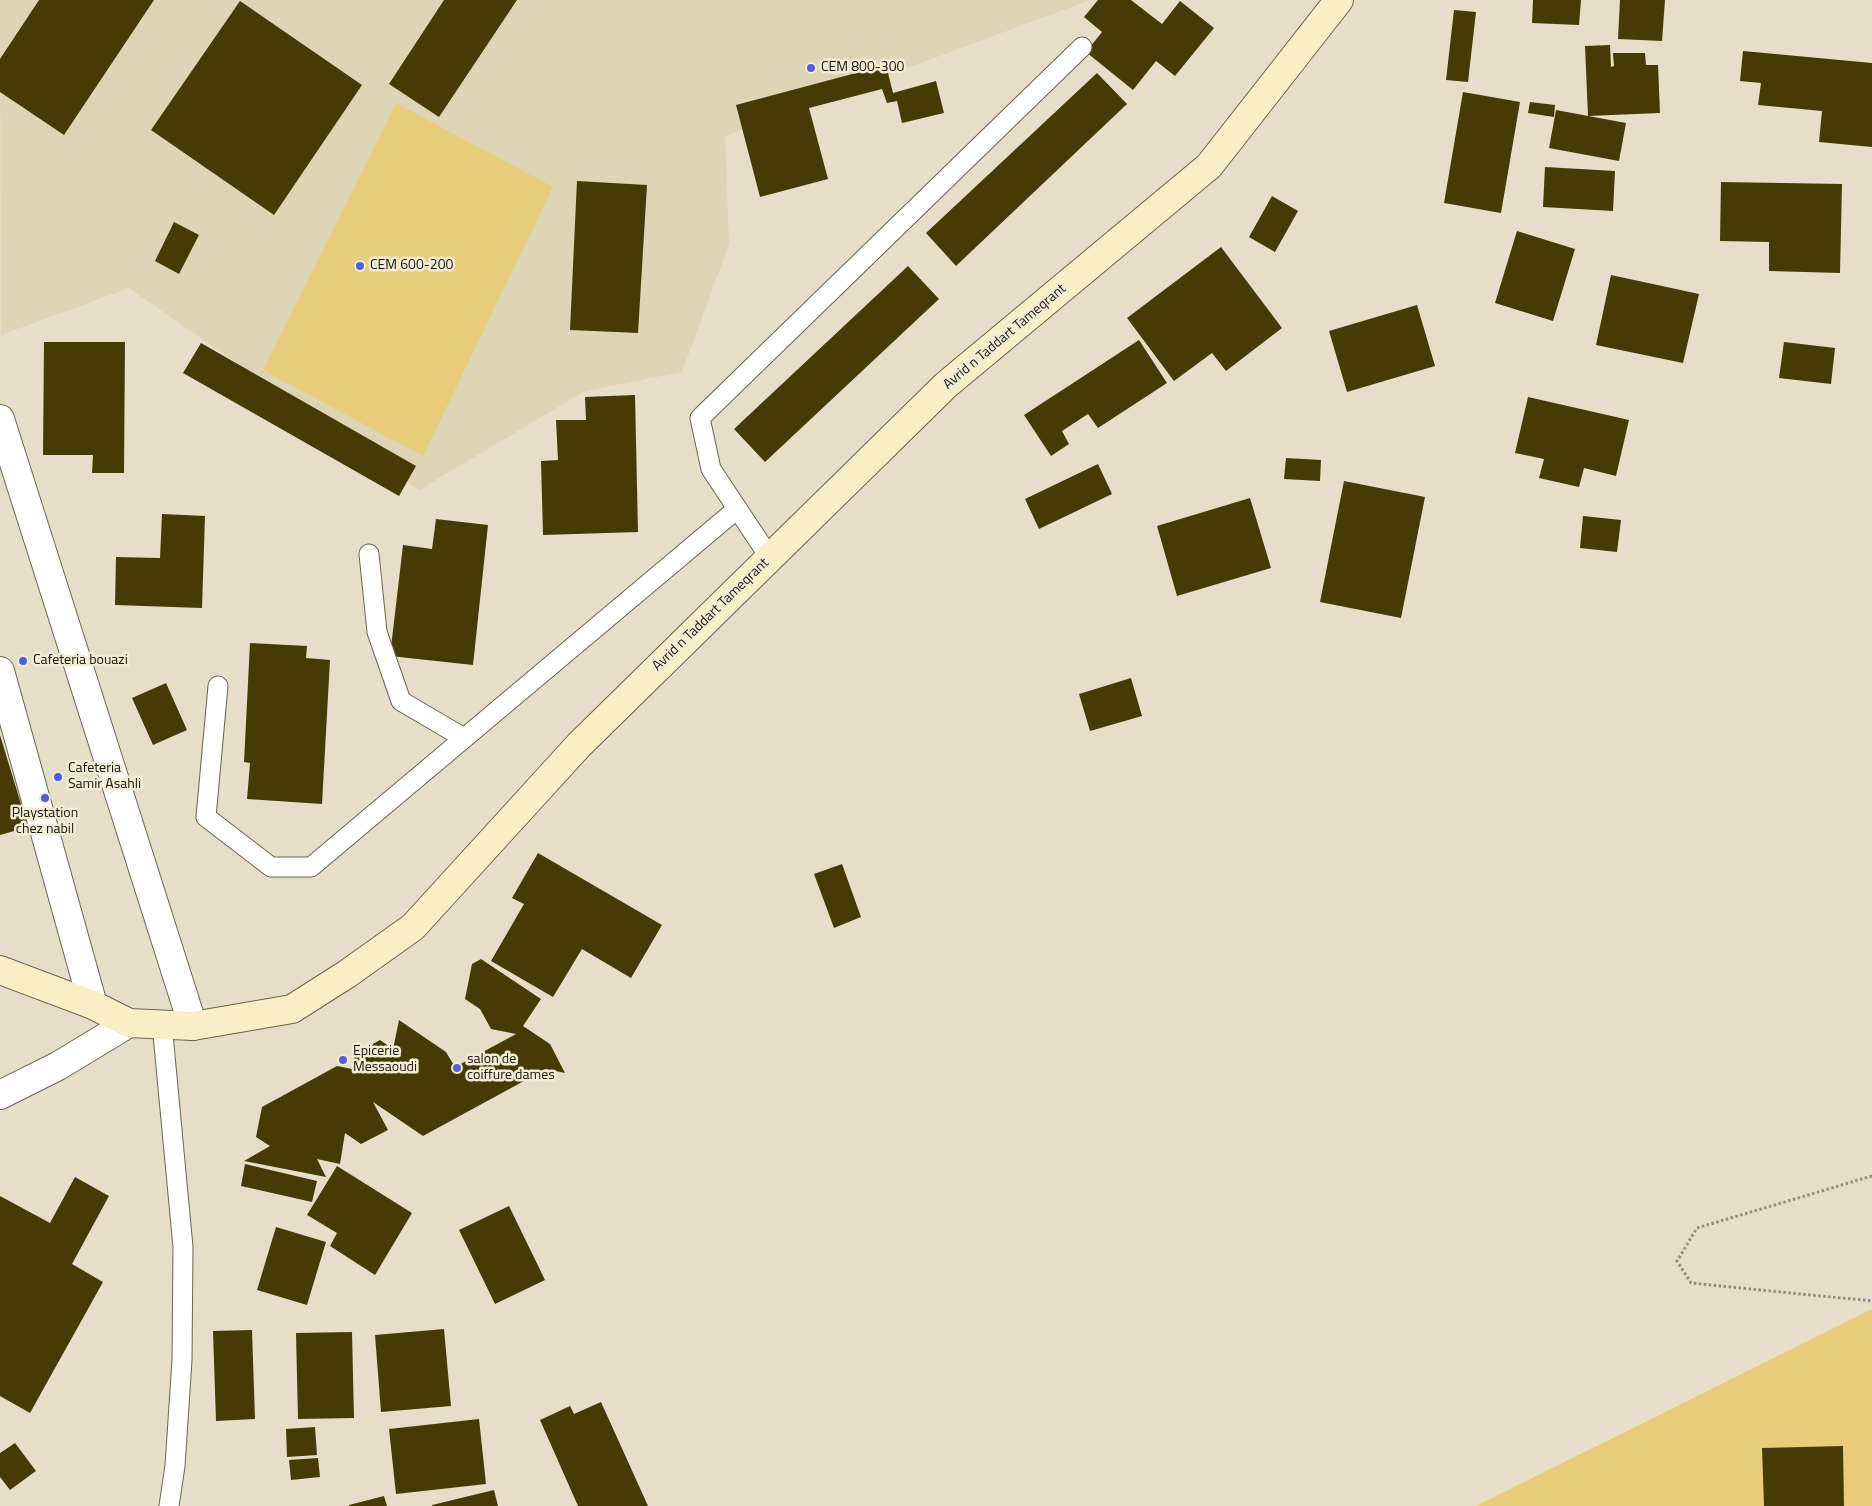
<!DOCTYPE html>
<style>
body{margin:0}
canvas{display:block;background:#e6dec8}
</style>
<canvas width="1872" height="1506"></canvas>
<script>
const c = document.querySelector('canvas').getContext('2d');
c.lineJoin = 'round';
function fillPath(path, color) { c.fillStyle = color; c.fill(path, 'evenodd'); }
const shape = rows => new Path2D(rows.map(r => 'M' + r).join(''));
function trace(path, color, width, dash) { c.strokeStyle = color; c.lineWidth = width; c.lineCap = dash ? 'butt' : 'round'; c.setLineDash(dash || []); c.stroke(path); }
function drawText(font, color, halo, rows, align = 'center') {
  c.font = font + ' "Titillium Web",sans-serif'; c.lineWidth = 5; c.setLineDash([]); c.textBaseline = 'middle'; c.strokeStyle = halo; c.fillStyle = color; for (const [text, x, y, turn = 0] of rows) {
    c.save(); c.translate(x, y); c.rotate((+turn || 0) * Math.PI / 180); c.textAlign = isNaN(turn) ? turn : align; if (halo) c.strokeText(text, 0, 0); c.fillText(text, 0, 0); c.restore();
  }
}
const built = shape([
 [0,0,1090,0,725,136,729,244,682,372,585,391,419,490,129,288,1,335]
]);
const green = shape([
 [396,103,553,187,423,456,263,370],
 [1872,1309,1872,1506,1476,1506]
]);
const building = shape([
 [39,0,154,0,64,135,0,92,0,59],
 [444,0,517,0,439,117,389,84],
 [1098,0,1131,0,1162,24,1180,1,1214,28,1175,76,1156,61,1133,90,1086,52,1102,32,1084,17],
 [1533,0,1581,0,1579,25,1532,23],
 [1620,0,1665,0,1662,41,1618,39],
 [240,1,362,85,274,215,151,130],
 [1454,10,1476,12,1468,82,1446,80],
 [1610,45,1611,67,1614,66,1613,53,1645,53,1646,65,1658,65,1660,113,1588,116,1585,46],
 [1743,51,1872,63,1872,147,1819,142,1822,111,1758,105,1761,83,1740,81],
 [886,65,893,93,936,81,944,113,902,123,897,101,887,103,882,89,809,108,828,179,760,197,736,105],
 [1097,73,1127,104,956,266,926,233],
 [1463,92,1520,102,1501,213,1444,203],
 [1530,102,1555,105,1554,117,1528,113],
 [1556,110,1626,123,1619,161,1549,148],
 [1545,167,1615,171,1613,211,1543,207],
 [577,181,647,185,638,333,570,330],
 [1721,182,1842,184,1840,273,1769,271,1769,242,1720,241],
 [1272,196,1298,211,1275,252,1249,237],
 [174,222,199,235,179,274,155,261],
 [1517,231,1575,249,1553,321,1495,303],
 [1221,247,1282,328,1226,371,1212,353,1174,381,1127,318],
 [908,266,939,299,765,462,734,429],
 [1611,275,1699,294,1683,363,1596,345],
 [1417,305,1435,366,1347,392,1329,331],
 [1139,340,1167,383,1098,428,1088,414,1062,431,1069,444,1051,456,1024,415],
 [44,342,125,342,124,473,92,473,93,455,43,455],
 [1784,342,1835,348,1831,384,1779,378],
 [201,343,416,466,399,496,183,373],
 [635,395,638,532,543,535,541,461,558,460,556,420,586,420,585,397],
 [1528,397,1629,420,1616,476,1584,468,1579,487,1539,478,1544,459,1515,453],
 [1286,458,1321,460,1320,481,1284,479],
 [1098,464,1112,494,1039,529,1025,499],
 [1344,481,1425,497,1401,618,1320,602],
 [1250,498,1271,568,1177,596,1157,526],
 [162,514,205,516,202,608,115,605,116,557,160,558],
 [1583,516,1621,520,1617,552,1580,548],
 [436,519,488,525,473,665,390,656,403,545,432,549],
 [250,643,307,646,306,658,330,660,322,804,247,799,250,763,244,762],
 [1131,678,1142,716,1090,731,1079,694],
 [166,683,187,730,153,745,132,698],
 [0,735,28,827,0,835],
 [538,853,662,925,631,978,582,949,553,997,491,961,524,904,512,898],
 [842,864,861,917,834,928,814,874],
 [481,959,541,999,523,1026,550,1044,565,1073,546,1069,423,1136,373,1102,388,1130,361,1144,345,1133,340,1164,317,1159,326,1177,244,1161,270,1146,256,1137,262,1107,337,1066,352,1069,355,1054,380,1040,393,1049,399,1020,446,1052,455,1067,516,1034,491,1029,480,1009,465,999,472,964],
 [245,1164,317,1181,312,1202,241,1186],
 [337,1166,412,1213,375,1275,330,1246,337,1233,307,1215],
 [75,1177,109,1196,72,1264,103,1282,30,1413,0,1396,0,1196,50,1223],
 [509,1206,545,1280,495,1304,459,1230],
 [276,1227,326,1242,307,1305,257,1290],
 [444,1329,451,1406,381,1412,375,1335],
 [252,1330,255,1419,216,1421,213,1331],
 [352,1332,354,1418,298,1419,296,1333],
 [601,1402,648,1506,578,1506,540,1420,570,1406,574,1414],
 [479,1419,486,1484,396,1494,389,1429],
 [315,1427,317,1455,287,1457,286,1429],
 [15,1443,36,1471,10,1490,0,1477,0,1453],
 [1843,1446,1844,1506,1764,1506,1762,1448],
 [318,1458,320,1477,291,1480,289,1460],
 [494,1490,498,1506,432,1506,432,1505],
 [384,1496,387,1506,349,1506,349,1505]
]);
const path = shape([
 [1872,1176,1697,1228,1677,1261,1691,1283,1872,1301]
]);
const service = shape([
 [369,554,377,632,401,701,464,738],
 [770,558,711,469,700,418,1082,47],
 [218,686,206,817,271,867,311,867,737,509],
 [162,1024,183,1247,182,1360,175,1466,169,1506]
]);
const minor = shape([
 [0,419,193,1026],
 [0,671,93,1005],
 [0,1095,58,1066,129,1023]
]);
const secondary = shape([
 [0,970,93,1005,129,1023,193,1026,292,1009,347,974,413,927,579,745,946,385,1209,166,1339,0]
]);
const markers = [
 [811,68,5,"#4f61d7"],
 [360,266,5,"#4f61d7"],
 [23,661,5,"#4f61d7"],
 [58,777,5,"#4f61d7"],
 [45,798,5,"#4f61d7"],
 [343,1060,5,"#4f61d7"],
 [457,1068,5,"#4f61d7"]
];
const poiNames = [
 ["CEM 800-300",821,68],
 ["CEM 600-200",370,266],
 ["Cafeteria bouazi",33,661],
 ["Cafeteria",68,769],
 ["Samir Asahli",68,785],
 ["Playstation",45,814,"center"],
 ["chez nabil",45,830,"center"],
 ["Epicerie",353,1052],
 ["Messaoudi",353,1068],
 ["salon de",467,1060],
 ["coiffure dames",467,1076]
];
const streetNames = [
 ["Avrid n Taddart Tameqrant",1005,337,-40],
 ["Avrid n Taddart Tameqrant",711,615,-44]
];
fillPath(built, '#ded4b6');
fillPath(green, '#e8ce7b');
fillPath(building, '#483a07');
trace(service, '#6b6450', 21);
trace(minor, '#6b6450', 30);
trace(secondary, '#6b6450', 30);
trace(path, '#948e7e', 3, [2.5, 2.5]);
trace(service, '#fff', 19);
trace(minor, '#fff', 28);
trace(secondary, '#faeec7', 28);
for (const [x, y, r, color] of markers) { const dot = new Path2D(); dot.arc(x, y, r, 0, 2 * Math.PI); c.fillStyle = color; c.fill(dot); trace(dot, '#f3ecd5', 2); }
drawText('14px', '#17150d', '#f3ecd5', poiNames, 'left');
drawText('14px', '#17150d', '#f3ecd5', streetNames);
</script>
